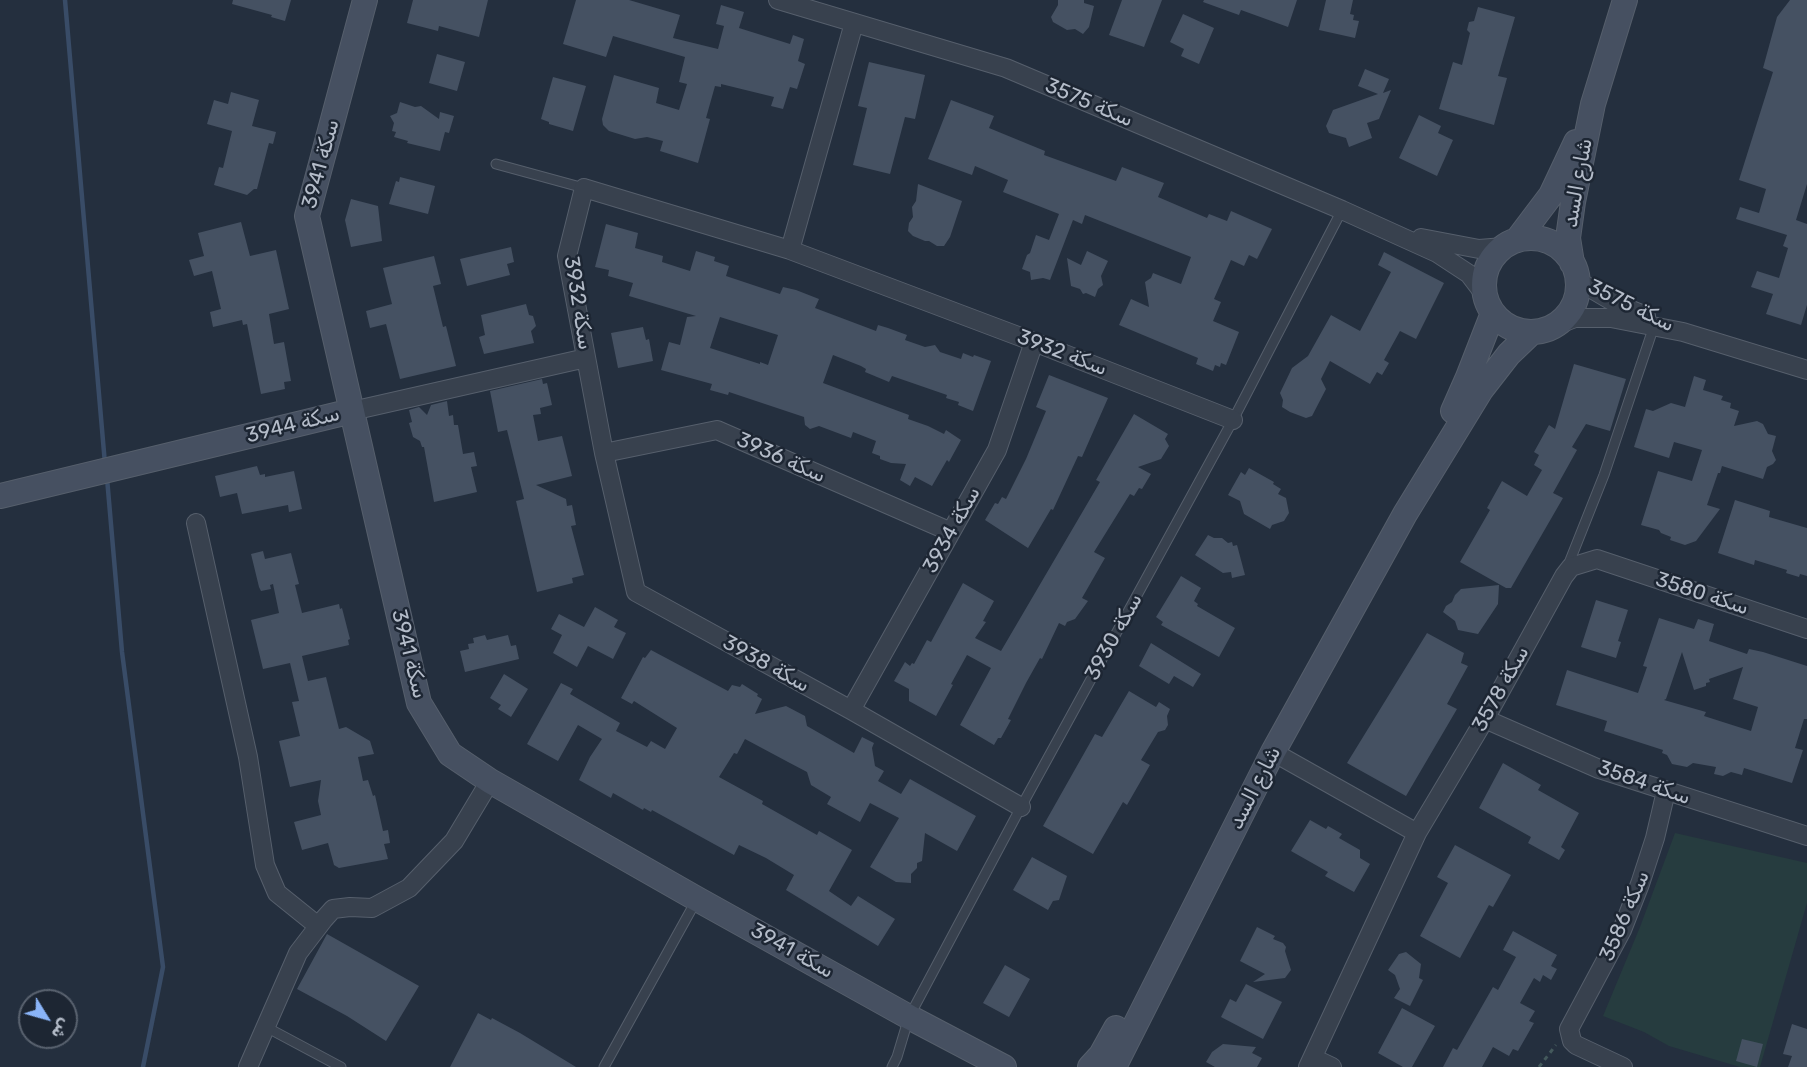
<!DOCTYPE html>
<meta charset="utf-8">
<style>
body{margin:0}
#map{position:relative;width:1807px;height:1067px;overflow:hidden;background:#242f3e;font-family:Rubik,"Noto Sans Arabic",sans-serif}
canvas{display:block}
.north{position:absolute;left:18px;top:989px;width:60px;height:60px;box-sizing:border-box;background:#1d2633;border:2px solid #59626f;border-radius:50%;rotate:127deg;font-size:16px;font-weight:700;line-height:24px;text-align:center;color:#b4bcc9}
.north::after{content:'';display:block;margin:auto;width:21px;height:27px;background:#8ab4f8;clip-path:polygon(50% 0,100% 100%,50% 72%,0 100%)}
</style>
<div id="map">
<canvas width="1807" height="1067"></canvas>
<div class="north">ش</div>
</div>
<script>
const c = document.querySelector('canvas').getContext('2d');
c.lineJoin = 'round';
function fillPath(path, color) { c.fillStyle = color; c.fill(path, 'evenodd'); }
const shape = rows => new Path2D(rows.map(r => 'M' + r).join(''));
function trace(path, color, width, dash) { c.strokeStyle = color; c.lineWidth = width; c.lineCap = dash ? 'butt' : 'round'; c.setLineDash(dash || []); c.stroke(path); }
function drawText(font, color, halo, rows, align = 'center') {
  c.font = font + ' Rubik,"Noto Sans Arabic",sans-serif'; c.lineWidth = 5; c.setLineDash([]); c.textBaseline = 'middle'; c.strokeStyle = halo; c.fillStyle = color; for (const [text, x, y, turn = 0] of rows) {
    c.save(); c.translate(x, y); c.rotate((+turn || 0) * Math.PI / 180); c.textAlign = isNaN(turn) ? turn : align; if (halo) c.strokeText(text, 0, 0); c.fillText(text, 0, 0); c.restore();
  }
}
const green = shape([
 [1675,833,1807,863,1807,903,1760,1067,1740,1067,1669,1046,1644,1032,1603,1016,1640,927]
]);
const stream = shape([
 [65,0,105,464],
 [107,478,122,652,163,967,143,1067]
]);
const building = shape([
 [233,0,291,0,285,21,271,17,272,15,232,4],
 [413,0,488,0,479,37,439,26,438,31,407,23],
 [576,0,629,0,680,15,673,38,718,49,724,26,716,24,721,5,744,12,739,28,790,44,793,35,804,39,798,61,805,64,797,89,790,87,783,109,771,106,774,97,721,84,721,87,715,86,706,118,710,119,698,163,660,151,663,141,647,137,635,139,609,131,603,125,602,119,614,75,659,88,656,103,679,110,687,84,679,82,685,57,613,36,606,57,563,44],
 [1058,0,1084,0,1084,3,1094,6,1089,27,1083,34,1075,29,1067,30,1053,22,1051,17,1058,5],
 [1122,0,1162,0,1144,47,1109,35],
 [1204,0,1297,0,1288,27,1241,10,1239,15,1203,2],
 [1326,0,1353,0,1350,14,1354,15,1353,20,1359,21,1355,38,1319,30],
 [1790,0,1807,0,1807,184,1796,220,1807,224,1807,305,1801,325,1766,314,1773,294,1751,287,1757,271,1779,278,1788,248,1783,246,1787,235,1736,219,1740,207,1759,213,1766,189,1739,180,1773,72,1763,68,1777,17],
 [1478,7,1515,17,1498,76,1507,78,1494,125,1439,109,1453,62,1462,65,1470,33,1467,30,1469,22,1474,21],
 [1183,14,1214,28,1199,64,1181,56,1184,49,1170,42],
 [437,54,465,62,457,91,429,83],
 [869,62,925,75,915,119,905,117,890,174,853,165,867,108,858,106],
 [1365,69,1389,79,1383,93,1391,90,1379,119,1367,123,1372,138,1349,147,1346,138,1329,133,1326,126,1333,110,1378,94,1358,86],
 [553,77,586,86,573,131,549,124,549,122,541,119],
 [231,92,259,100,252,126,276,132,273,144,269,143,257,189,254,189,247,195,214,185,219,167,223,168,232,131,207,124,214,100,228,104],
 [951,100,994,116,989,128,1045,151,1044,155,1116,181,1122,167,1164,183,1158,197,1207,218,1209,214,1227,221,1231,211,1272,229,1257,259,1249,255,1244,266,1231,260,1214,299,1221,302,1213,321,1239,332,1226,365,1221,363,1220,367,1215,365,1213,371,1196,364,1198,358,1119,325,1131,299,1149,307,1145,282,1151,278,1153,273,1181,284,1191,257,1085,215,1082,224,1073,220,1050,280,1043,278,1031,280,1030,272,1022,269,1027,255,1030,253,1036,235,1049,240,1059,214,1003,192,1008,180,975,166,972,175,928,159],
 [400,102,415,107,421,106,439,119,440,112,454,116,449,133,445,132,440,151,407,143,408,141,394,137,396,132,392,131,394,123,390,116,397,113],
 [1419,115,1441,126,1438,133,1453,140,1437,176,1399,158],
 [400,177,435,186,428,214,389,204,396,181,399,182],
 [918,184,962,201,950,237,944,246,937,246,929,241,925,241,913,236,908,231,909,223,913,217,912,207,916,201],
 [351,199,378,206,382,241,351,247,345,220],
 [241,222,250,256,276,250,289,309,269,314,274,344,284,342,291,381,284,382,285,389,261,394,247,324,243,325,242,320,213,327,210,312,221,309,212,271,194,276,189,260,204,256,198,233],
 [606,224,638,233,635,248,663,256,662,262,690,271,696,251,715,257,714,261,729,266,726,276,780,294,783,287,796,290,819,299,815,308,876,331,878,325,888,328,907,335,905,340,925,347,935,345,940,352,961,359,963,353,973,357,974,355,991,361,973,411,958,405,959,402,946,398,947,395,892,376,889,382,865,372,866,369,861,366,833,355,823,383,909,415,908,419,928,426,944,434,946,430,961,440,949,462,947,460,932,486,915,477,910,486,900,480,906,464,891,463,880,459,880,456,872,453,876,441,853,432,851,438,819,426,810,429,805,425,804,417,729,392,728,395,710,390,712,384,661,370,669,342,680,345,687,317,696,316,629,296,633,283,608,276,609,270,595,267],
 [720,317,778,335,768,365,760,362,760,364,710,348],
 [511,247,514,262,507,264,510,275,467,286,460,259],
 [1087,251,1108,261,1101,276,1103,285,1098,289,1095,297,1086,293,1083,294,1080,289,1071,286,1067,258,1081,265],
 [1384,252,1444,283,1416,339,1400,331,1384,360,1389,363,1382,375,1377,372,1370,384,1330,361,1321,379,1326,389,1312,416,1306,418,1290,412,1282,407,1283,400,1280,393,1292,368,1308,356,1331,315,1360,331,1391,272,1378,265],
 [434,256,441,284,433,286,443,327,446,326,456,366,400,379,386,324,370,328,366,311,392,304,383,268],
 [526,304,529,315,533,316,536,326,531,331,534,343,484,354,479,337,485,335,481,315],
 [643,327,646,340,649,339,653,361,618,368,611,333],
 [1574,364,1626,379,1610,431,1586,424,1572,447,1577,450,1553,493,1563,498,1511,588,1506,588,1460,562,1490,510,1487,508,1502,481,1527,496,1542,470,1534,465,1539,455,1534,452,1549,425,1555,429],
 [1049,375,1108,398,1082,457,1078,456,1053,510,1051,509,1028,548,985,520,995,503,998,504,1002,497,1006,499,1026,459,1046,411,1036,407],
 [1694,376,1706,380,1703,390,1723,396,1721,400,1731,403,1730,408,1739,411,1734,426,1757,421,1763,424,1768,434,1776,436,1772,451,1776,460,1773,464,1767,467,1763,479,1722,466,1720,473,1718,473,1707,505,1720,509,1696,541,1685,545,1670,540,1671,537,1661,533,1659,530,1641,525,1658,471,1692,481,1702,450,1674,442,1669,458,1634,447,1646,409,1653,411,1671,403,1685,407],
 [542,379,543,384,547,383,552,405,540,408,541,414,533,415,538,441,562,436,572,476,536,485,566,499,567,506,572,505,576,525,571,526,584,575,572,578,573,583,537,592,516,501,524,499,507,430,498,432,490,391],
 [447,401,449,416,453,415,454,425,458,425,463,454,474,452,477,466,471,467,477,492,434,502,424,447,422,447,420,441,413,437,409,423,412,422,409,410,419,407,427,415,431,405],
 [1134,414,1168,434,1165,439,1169,446,1161,459,1138,467,1151,474,1142,489,1139,488,1134,496,1130,494,1094,552,1105,558,1082,598,1088,601,1075,619,1067,622,1065,626,1059,623,1042,659,1040,658,1026,683,1008,719,1011,720,1001,738,998,738,994,745,960,725,991,668,967,655,951,684,953,685,936,716,909,701,909,689,894,681,905,662,910,666,912,663,914,664,927,640,931,642,963,583,994,601,983,621,986,622,975,638,1001,651,1100,482,1096,480],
 [257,466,260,475,265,474,265,477,294,471,302,509,289,512,288,505,242,514,237,493,220,497,215,476],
 [1249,468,1274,482,1273,484,1281,489,1278,494,1286,498,1289,513,1284,521,1272,525,1270,529,1244,514,1240,501,1228,495,1241,472,1245,475],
 [1735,500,1770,511,1769,517,1807,528,1807,576,1800,574,1799,577,1786,573,1787,570,1755,560,1754,565,1718,553],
 [1208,535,1214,538,1222,538,1228,543,1232,542,1233,546,1237,545,1245,575,1232,578,1231,572,1223,573,1195,555],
 [263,551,265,559,291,553,299,584,295,585,302,613,339,604,340,609,342,608,350,639,348,640,349,645,302,656,308,681,326,677,339,729,346,727,370,741,374,754,358,757,363,781,368,780,373,796,375,795,383,831,388,830,390,843,384,844,388,859,339,868,334,865,328,843,302,850,294,822,321,815,318,801,321,780,290,787,279,741,300,736,292,702,299,701,290,663,263,669,251,620,279,613,273,584,270,585,271,589,261,591,259,587,251,554],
 [1181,576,1201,588,1194,601,1198,604,1197,606,1235,628,1219,657,1161,625,1163,622,1156,617],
 [1499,585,1498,604,1478,634,1458,630,1455,621,1443,612,1446,606,1452,602,1455,595,1461,589],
 [1596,600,1628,610,1618,641,1621,642,1616,658,1581,647],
 [595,607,618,620,614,627,626,633,613,659,588,646,577,667,553,653,562,635,551,629,559,614,584,627],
 [1659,618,1694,629,1698,619,1714,624,1709,641,1747,654,1749,649,1763,652,1807,666,1807,719,1804,719,1795,748,1803,750,1792,783,1744,768,1742,775,1731,772,1723,776,1714,774,1716,767,1693,763,1687,767,1672,764,1667,755,1662,753,1663,750,1604,731,1607,721,1556,705,1567,670,1638,693,1647,667,1643,666],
 [1682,652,1694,690,1706,686,1706,683,1710,682,1709,679,1743,667,1733,699,1758,707,1751,731,1704,716,1706,712,1664,700,1666,699],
 [1427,633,1464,653,1461,663,1468,666,1447,704,1457,709,1406,796,1347,763],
 [485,635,487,640,508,635,511,646,516,645,519,659,465,672,460,651,469,649,468,644,474,643,473,638],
 [1151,643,1201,674,1193,687,1174,676,1169,684,1139,666],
 [651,650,728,691,732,685,740,687,742,684,758,694,757,696,762,699,755,714,786,706,805,716,807,726,854,753,862,737,874,743,872,748,875,766,884,771,878,781,901,794,910,779,976,816,957,851,925,833,922,861,917,863,917,868,911,874,911,883,896,882,870,867,899,818,870,803,860,822,827,804,831,797,811,785,807,772,788,762,745,739,737,754,734,753,719,777,763,801,762,804,817,835,819,831,852,850,829,891,851,906,858,896,895,919,878,946,786,890,794,875,766,858,739,845,734,855,652,810,651,812,644,808,643,810,613,793,611,798,579,780,590,757,602,739,578,725,558,761,527,744,561,683,573,689,570,694,620,723,616,731,647,747,651,741,665,749,677,728,634,701,632,704,621,698,643,657,645,658],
 [504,674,528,689,511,717,498,709,501,705,490,698],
 [1129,691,1156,707,1159,702,1170,709,1167,716,1168,725,1165,730,1158,732,1141,760,1150,765,1127,805,1123,802,1093,854,1043,826,1095,734,1102,737],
 [1503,763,1541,785,1538,790,1579,813,1561,847,1565,850,1559,860,1528,843,1531,837,1479,808],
 [1310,820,1326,829,1328,826,1342,834,1339,838,1360,850,1360,858,1370,864,1354,892,1325,876,1328,872,1291,851],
 [1455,845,1511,875,1493,907,1489,905,1460,958,1420,936,1448,883,1437,877],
 [1032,857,1067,876,1059,900,1053,901,1048,910,1013,890],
 [1257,927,1275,936,1273,939,1283,943,1286,947,1285,951,1291,970,1285,978,1253,982,1265,974,1240,961],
 [1513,931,1557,955,1551,966,1557,969,1551,980,1543,975,1540,982,1534,978,1520,1003,1535,1011,1529,1021,1534,1023,1518,1051,1513,1049,1509,1056,1493,1047,1482,1067,1443,1067,1453,1048,1457,1050,1493,987,1498,990,1516,957,1503,950],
 [327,934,419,986,386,1041,347,1016,297,989],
 [1406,952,1421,964,1419,978,1423,980,1410,1006,1394,998,1400,989,1395,975,1388,970,1399,954],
 [1005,965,1030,979,1009,1017,983,1003],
 [1246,984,1282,1002,1263,1039,1221,1017,1230,999,1236,1002],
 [1402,1008,1435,1026,1412,1067,1403,1067,1378,1053],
 [478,1013,491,1020,492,1018,520,1033,576,1067,450,1067],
 [1792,1024,1807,1029,1807,1067,1788,1067,1792,1056,1783,1054],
 [1742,1039,1763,1044,1757,1067,1736,1061],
 [1223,1044,1256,1047,1252,1053,1262,1058,1257,1067,1215,1067,1206,1062,1212,1052]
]);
const path = shape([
 [1539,1067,1556,1045]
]);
const lane = shape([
 [496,164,584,188],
 [1567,568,1604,475,1654,326],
 [266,1027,341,1067],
 [604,1067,696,901],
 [892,1067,897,1057,909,1017,1021,807,1233,420,1342,210]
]);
const street = shape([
 [778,0,1006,68,1342,210,1437,253,1469,274,1485,295],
 [1421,238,1479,249,1504,247],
 [790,250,854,23],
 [1578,281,1617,304,1646,316],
 [1554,326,1575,318,1611,318,1683,332,1807,370],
 [352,411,586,358],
 [604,453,717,430,951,532],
 [196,523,248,757,265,865,277,893,318,926],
 [851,710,997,450,1034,342],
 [1485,719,1599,769,1807,836],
 [1273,752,1417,833],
 [1021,807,851,710,636,592,604,453,567,256,584,188,790,250,1034,342,1233,420],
 [1313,1058,1332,1067],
 [248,1067,298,953,324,919,333,909,350,907,372,908,409,888,454,841,490,781],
 [1308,1067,1417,833,1485,719,1564,576,1571,567,1597,559,1807,629],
 [1623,1067,1576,1045,1572,1041,1569,1029,1622,930,1640,884,1655,838,1666,791]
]);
const secondary = shape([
 [365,0,307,216,419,703,450,754,490,781,697,899,909,1017,1004,1067],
 '1484 285a47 47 0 1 1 94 0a47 47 0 1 1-94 0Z',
 [1517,240,1551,195,1576,142],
 [1572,263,1568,238,1573,202,1593,104,1625,0],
 [1453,411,1468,377,1493,313],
 [0,496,352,411],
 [1090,1067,1101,1055,1116,1028],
 [1114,1067,1273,752,1405,514,1481,390,1509,354,1531,333]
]);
const streetNames = [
 ["سكة 3575",1089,103,23],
 ["سكة 3941",321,164,-75],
 ["شارع السد",1578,183,-80],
 ["سكة 3932",578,303,81],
 ["سكة 3575",1631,306,26],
 ["سكة 3932",1062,353,21],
 ["سكة 3944",293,425,-14],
 ["سكة 3936",781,458,24],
 ["سكة 3934",952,530,-61],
 ["سكة 3580",1702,594,18],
 ["سكة 3930",1114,637,-61],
 ["سكة 3941",409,654,76],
 ["سكة 3938",766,664,29],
 ["سكة 3578",1501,689,-61],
 ["سكة 3584",1644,783,19],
 ["شارع السد",1255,788,-63],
 ["سكة 3586",1625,916,-67],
 ["سكة 3941",792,951,29]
];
fillPath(green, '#263c3f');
trace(stream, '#394c67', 4.5);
fillPath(building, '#455162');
trace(lane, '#565f6c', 11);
trace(street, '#565f6c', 20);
trace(secondary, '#565f6c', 26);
trace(path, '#44595c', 3, [4.5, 4.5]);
trace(lane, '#38414e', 9);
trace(street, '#38414e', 18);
trace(secondary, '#465061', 24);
drawText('21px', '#b4bcc9', '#1d2633', streetNames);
</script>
